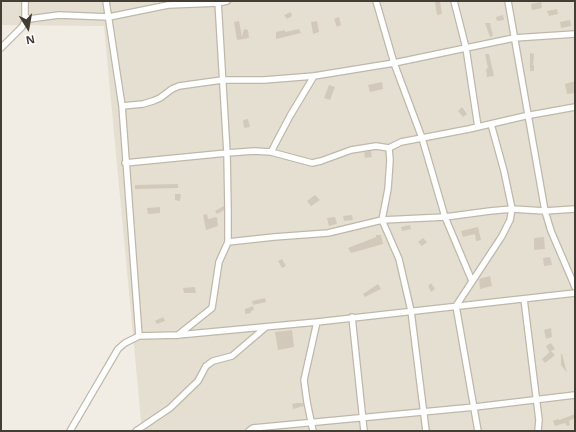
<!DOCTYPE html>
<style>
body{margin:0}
#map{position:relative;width:576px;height:432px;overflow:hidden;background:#f1ede4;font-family:"Noto Sans",sans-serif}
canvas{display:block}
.frame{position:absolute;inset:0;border:2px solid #433d34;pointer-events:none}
.north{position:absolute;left:8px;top:8px;width:40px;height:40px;-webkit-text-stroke:3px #fff;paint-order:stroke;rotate:169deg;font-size:11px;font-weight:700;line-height:16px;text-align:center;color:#433d34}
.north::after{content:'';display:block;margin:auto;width:14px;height:18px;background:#433d34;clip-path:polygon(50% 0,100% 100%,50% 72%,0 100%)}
</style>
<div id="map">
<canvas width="576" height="432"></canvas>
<div class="frame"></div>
<div class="north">N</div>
</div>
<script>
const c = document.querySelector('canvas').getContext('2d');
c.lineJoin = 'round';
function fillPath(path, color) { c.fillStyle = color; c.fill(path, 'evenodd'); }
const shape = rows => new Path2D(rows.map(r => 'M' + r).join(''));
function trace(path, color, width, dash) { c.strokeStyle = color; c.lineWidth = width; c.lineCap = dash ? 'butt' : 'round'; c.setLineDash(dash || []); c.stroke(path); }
const residential = shape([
 [1,1,575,1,575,431,142,431,104,26,1,25]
]);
const building = shape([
 [440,1,442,14,437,15,435,2],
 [541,2,542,8,532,10,531,4],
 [557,9,558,14,549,16,547,11],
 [291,12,292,16,287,19,284,15],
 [503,15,504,20,497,21,496,17],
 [339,17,341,25,337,27,334,19],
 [570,20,571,26,561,28,560,22],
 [239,21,242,37,244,29,248,30,249,38,237,40,234,22],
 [317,21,319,32,313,34,311,22],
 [485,23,490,23,493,36,490,37],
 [299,29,301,33,276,39,276,32,285,30,285,32],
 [530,53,534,54,533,65,534,65,534,71,530,71],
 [485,54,489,54,494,76,487,77,486,69,488,68],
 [575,81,575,93,567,94,565,84],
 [382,82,383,89,370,92,368,85],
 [329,85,335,87,330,100,324,98],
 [462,107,467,114,463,117,458,111],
 [248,119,250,127,244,128,243,120],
 [371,151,372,157,365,158,364,152],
 [178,184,178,188,135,189,135,185],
 [175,194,181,194,180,201,175,200],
 [315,195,320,200,311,206,307,201],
 [224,206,224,210,217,214,215,211],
 [160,207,160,213,148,214,147,208],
 [207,214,208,219,217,217,218,226,206,230,203,215],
 [352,215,353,220,344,221,343,216],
 [335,217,337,224,329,226,327,218],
 [410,225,411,229,402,231,401,227],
 [478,227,481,240,476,241,475,234,463,237,461,231],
 [376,235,381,235,383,244,351,253,348,248,376,237],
 [544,237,545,249,534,250,534,238],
 [423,238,427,242,422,246,418,242],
 [550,257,552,265,544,266,543,258],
 [282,259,286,266,282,268,278,261],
 [490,276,492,286,480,289,479,279],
 [431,283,435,289,431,292,428,286],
 [378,284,381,289,365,297,363,294],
 [195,287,196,293,184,293,183,288],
 [265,298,266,302,253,305,252,301],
 [253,306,254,310,251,311,251,313,245,314,245,309],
 [163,317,165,321,157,324,155,321],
 [551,328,552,337,546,339,544,330],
 [292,330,294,347,278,350,275,332],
 [551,343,555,349,551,351,555,355,545,363,542,359,551,351,549,352,546,346],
 [561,354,562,354,567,373,561,365],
 [297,403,303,403,304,406,293,409,292,404],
 [575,414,575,418,569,421,570,425,567,426,565,423,555,426,553,421,558,419,559,420]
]);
const minor = shape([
 [106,1,122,106,139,336],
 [376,1,394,63,422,138,445,217,472,281],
 [454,1,466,48,478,127],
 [508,1,545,211,551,231,575,287],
 [27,18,29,19,59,15,109,17,168,5,218,3,227,1],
 [1,48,22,27,27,18,25,16,25,1],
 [122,106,143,104,153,101,160,98,172,89,179,86,222,80,264,80,314,76,394,63,514,38,575,34],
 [389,148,390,160,388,189,382,220,399,259,411,311,426,431],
 [271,152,290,116,314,76],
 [125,163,227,153,254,151,271,152,312,163,321,161,351,150,376,146,389,148,401,142,469,129,525,116,575,107],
 [228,242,274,237,328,233,382,220,445,217,490,211,512,209,545,211,575,209],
 [524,299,539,420,538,431],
 [352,317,364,431],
 [178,335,212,308,219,262,228,242,228,209,227,153,218,1],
 [70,431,118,349,125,343,139,336,178,335,317,322,575,293],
 [136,431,170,408,198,381,206,366,213,361,232,356,266,327],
 [249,431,253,428,475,407,575,395],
 [313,431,307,402,304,380,317,322],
 [478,431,456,306,502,236,510,220,512,209,504,171,491,124]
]);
fillPath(residential, '#e5dfd2');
fillPath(building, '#d2c9ba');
trace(minor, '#bfb8aa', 8);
trace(minor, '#fff', 5.5);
</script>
